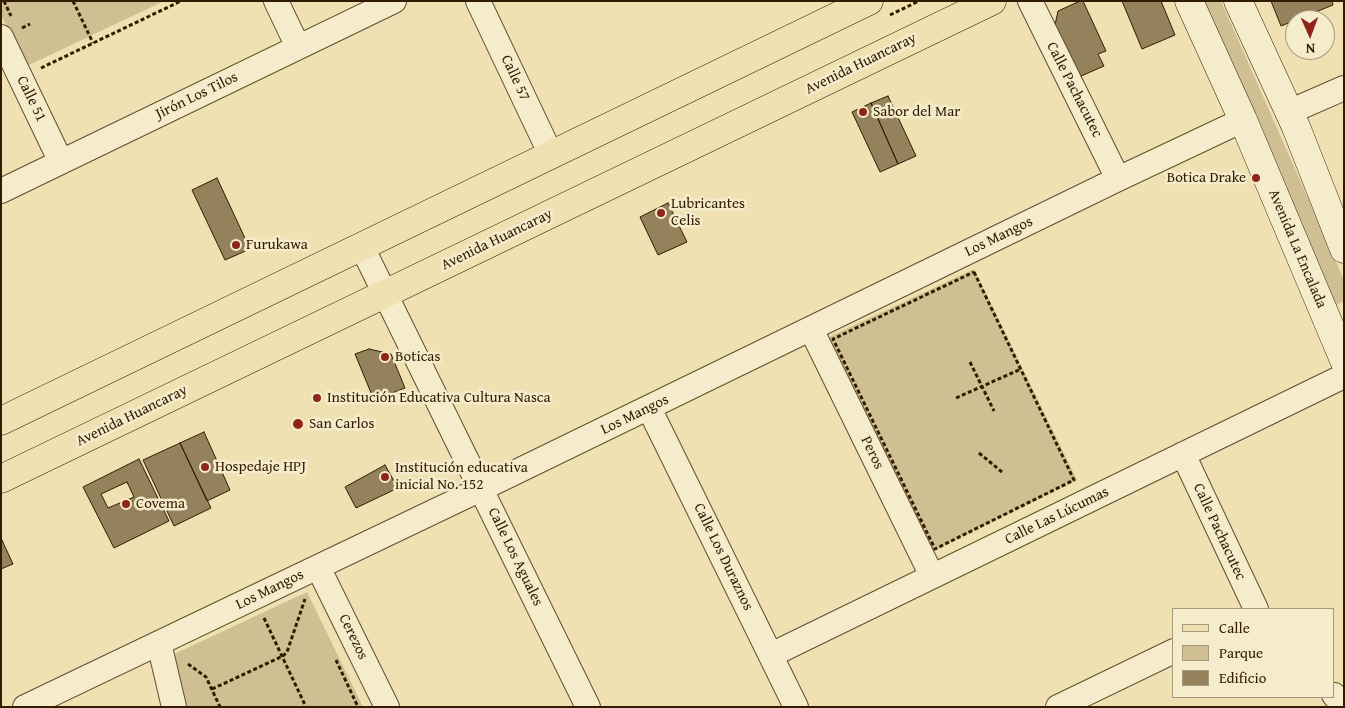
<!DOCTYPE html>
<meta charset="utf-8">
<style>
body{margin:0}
#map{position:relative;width:1345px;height:708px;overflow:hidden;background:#efe1b1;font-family:"Gentium Book Plus",serif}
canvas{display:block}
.frame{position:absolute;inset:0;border:2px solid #321c01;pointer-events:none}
.legend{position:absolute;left:1172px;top:608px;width:162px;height:90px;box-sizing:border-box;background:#f5eccc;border:1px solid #a7997b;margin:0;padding:6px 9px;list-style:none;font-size:15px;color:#321c01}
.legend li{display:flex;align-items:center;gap:10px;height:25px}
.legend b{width:25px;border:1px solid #a7997b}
.north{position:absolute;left:1285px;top:10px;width:50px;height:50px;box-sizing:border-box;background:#f5eccc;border:1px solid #a7997b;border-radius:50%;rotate:178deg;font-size:14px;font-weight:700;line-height:20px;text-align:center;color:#321c01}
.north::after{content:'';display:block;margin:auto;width:18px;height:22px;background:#8f2418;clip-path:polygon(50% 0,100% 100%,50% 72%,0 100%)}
</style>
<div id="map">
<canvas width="1345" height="708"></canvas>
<div class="frame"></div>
<ul class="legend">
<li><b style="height:6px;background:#efe1b1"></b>Calle</li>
<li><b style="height:14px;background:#cfc093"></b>Parque</li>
<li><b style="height:14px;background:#94825d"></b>Edificio</li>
</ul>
<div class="north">N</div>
</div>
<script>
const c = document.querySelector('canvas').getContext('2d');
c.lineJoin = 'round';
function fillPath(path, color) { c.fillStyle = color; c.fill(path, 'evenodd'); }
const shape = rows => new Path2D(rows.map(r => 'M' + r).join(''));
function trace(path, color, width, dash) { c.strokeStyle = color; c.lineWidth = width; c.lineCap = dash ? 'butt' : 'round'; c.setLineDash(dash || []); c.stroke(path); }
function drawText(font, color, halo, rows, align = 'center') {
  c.font = font + ' "Gentium Book Plus",serif'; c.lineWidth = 5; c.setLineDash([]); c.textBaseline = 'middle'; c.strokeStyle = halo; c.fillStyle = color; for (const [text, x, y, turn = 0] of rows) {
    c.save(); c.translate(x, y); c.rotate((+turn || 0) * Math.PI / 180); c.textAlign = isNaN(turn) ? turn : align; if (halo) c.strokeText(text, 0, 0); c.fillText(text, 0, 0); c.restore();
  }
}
const green = shape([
 [1,1,164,1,27,66,1,15],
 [1201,1,1221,1,1344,280,1344,301,1333,307],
 [974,269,1077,480,931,552,829,337],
 [307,592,363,707,183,707,170,656]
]);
const building = shape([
 [1080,1,1083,1,1106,51,1098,54,1104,66,1079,77,1055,25,1058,11,1080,1],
 [1122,1,1161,1,1175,35,1142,49,1122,1],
 [1271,1,1332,1,1333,5,1281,26,1271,1],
 [888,96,916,156,898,164,871,103,888,96],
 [871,103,898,164,880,172,852,112,871,103],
 [217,178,250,249,225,260,192,190,217,178],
 [668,203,687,242,658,255,640,217,668,203],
 [369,349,391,354,405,388,374,400,355,354,369,349],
 [204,432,230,490,207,501,180,443,204,432],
 [180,443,211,508,174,526,143,460,180,443],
 [139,459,169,521,114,548,83,487,139,459],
 [385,465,398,488,356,508,345,487,385,465],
 [127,482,134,497,108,508,101,494,127,482],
 [1,538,13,564,1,569,1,538]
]);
const path = shape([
 [4,1,11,16],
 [73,1,93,43],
 [890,15,919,1],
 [22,28,30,24],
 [41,68,181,1],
 [974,272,1074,480,935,549,833,339,974,272],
 [970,362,994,411],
 [956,398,1021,369],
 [979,453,1002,472],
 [264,618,306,707],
 [336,660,358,707],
 [188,664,206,677,220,707],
 [212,689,283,656,287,652,305,599]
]);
const street = shape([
 [276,1,298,47],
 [478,1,551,155],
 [1030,1,1118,179],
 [1,37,61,162],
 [1289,112,1344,88],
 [1,191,394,1],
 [362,247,588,707],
 [811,329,932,576],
 [649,408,796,707],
 [1183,454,1256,609],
 [318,567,387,707],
 [159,643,174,707],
 [771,655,1344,376],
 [1334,695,1344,706],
 [25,707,481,489,1118,179,1243,120],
 [1058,707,1174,651]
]);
const secondary = shape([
 [1189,1,1243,120,1344,360],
 [1238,1,1296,127,1344,249]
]);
const primary = shape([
 [1,421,869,1],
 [1,479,992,1]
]);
const markers = [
 [863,112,5,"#8f2418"],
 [1256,178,5,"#8f2418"],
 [661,213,5,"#8f2418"],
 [236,245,5,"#8f2418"],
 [385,357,5,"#8f2418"],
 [317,398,5,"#8f2418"],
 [298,424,6,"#8f2418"],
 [205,467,5,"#8f2418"],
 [385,477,5,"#8f2418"],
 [126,504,5,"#8f2418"]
];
const streetNames = [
 ["Avenida Huancaray",861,64,-26],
 ["Calle 57",515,78,65],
 ["Calle Pachacutec",1074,90,63],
 ["Jirón Los Tilos",197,96,-26],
 ["Calle 51",31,99,64],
 ["Los Mangos",999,237,-26],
 ["Avenida Huancaray",497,240,-26],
 ["Avenida La Encalada",1297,249,67],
 ["Los Mangos",635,415,-26],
 ["Avenida Huancaray",132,416,-26],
 ["Peros",872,453,64],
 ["Calle Las Lúcumas",1057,516,-26],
 ["Calle Pachacutec",1219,532,65],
 ["Calle Los Aguales",515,557,64],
 ["Calle Los Duraznos",723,557,64],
 ["Los Mangos",270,590,-26],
 ["Cerezos",353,637,64]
];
const poiNames = [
 ["Sabor del Mar",873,112],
 ["Botica Drake",1246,178,"right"],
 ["Lubricantes",671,204],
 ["Celis",671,221],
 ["Furukawa",246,245],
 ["Boticas",395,357],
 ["Institución Educativa Cultura Nasca",327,398],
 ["San Carlos",309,424],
 ["Hospedaje HPJ",215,467],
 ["Institución educativa",395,468],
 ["inicial No. 152",395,485],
 ["Covema",136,504]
];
fillPath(green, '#cfc093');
fillPath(building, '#94825d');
trace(building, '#321c01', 1);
trace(street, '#614d2d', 26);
trace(secondary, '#321c01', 29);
trace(primary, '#321c01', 29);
trace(path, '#321c01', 3, [4, 2.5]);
trace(street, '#f5eccc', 24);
trace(secondary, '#f5eccc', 28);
trace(primary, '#efe1b1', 28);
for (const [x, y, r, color] of markers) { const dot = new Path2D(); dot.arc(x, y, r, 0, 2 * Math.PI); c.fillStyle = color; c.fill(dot); trace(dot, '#f5eccc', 2); }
drawText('15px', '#321c01', '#f5eccc', streetNames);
drawText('15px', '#321c01', '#f5eccc', poiNames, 'left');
</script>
